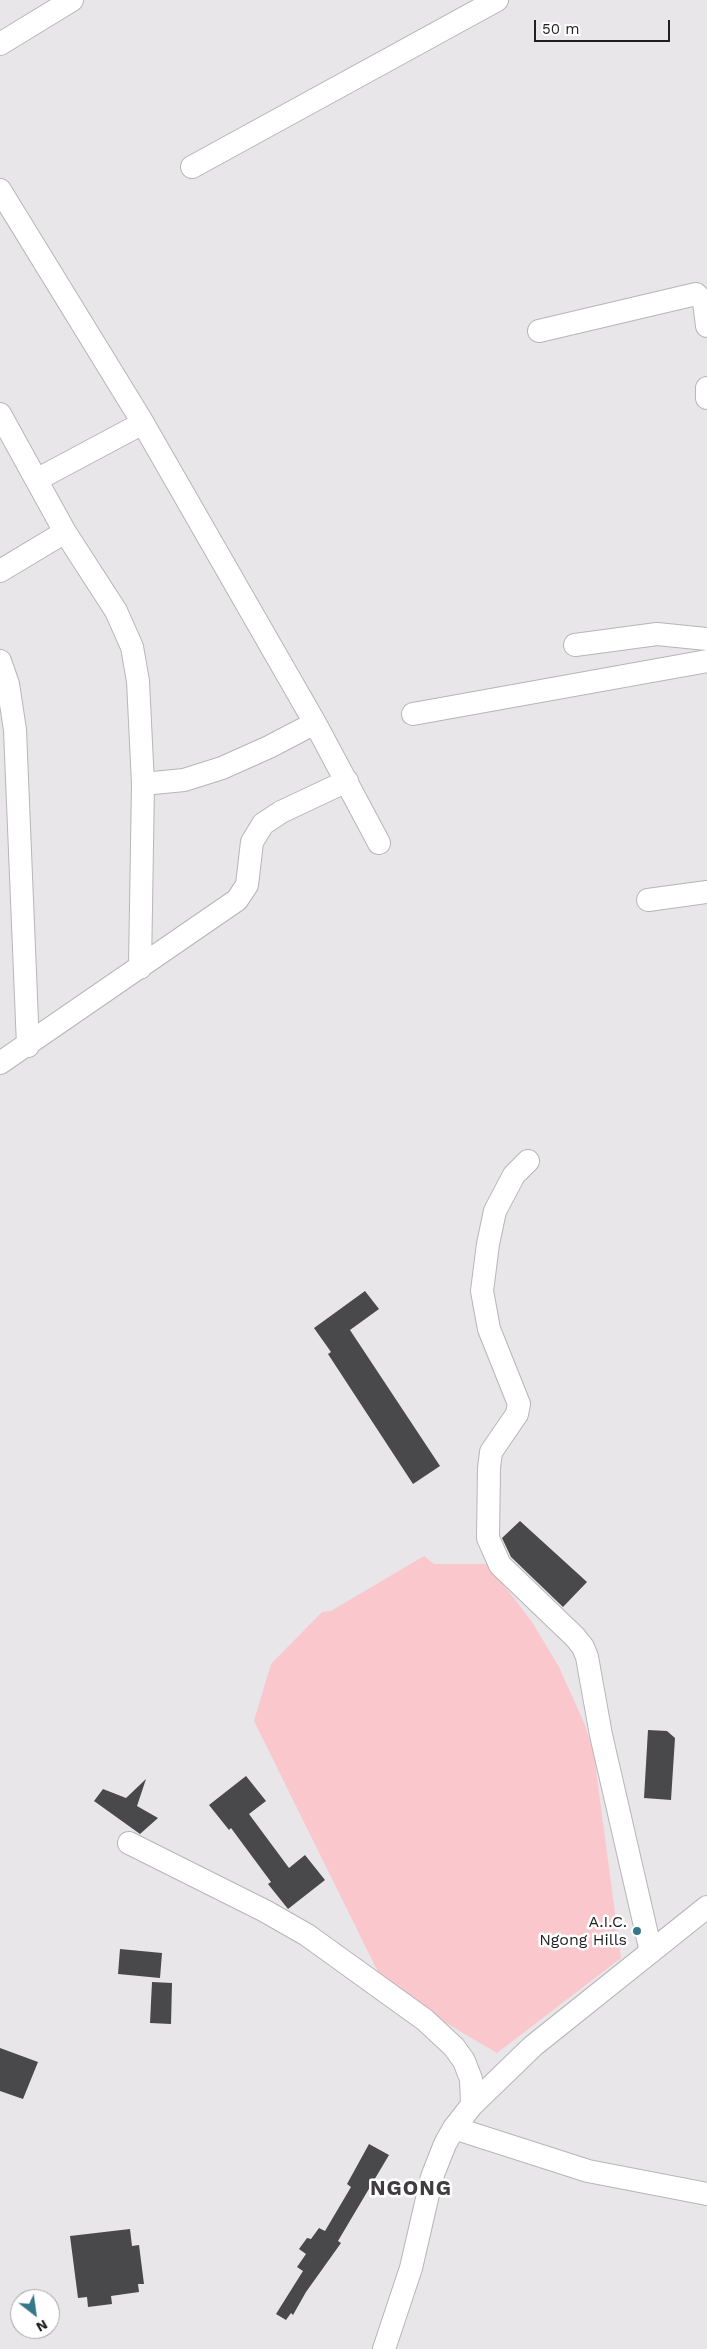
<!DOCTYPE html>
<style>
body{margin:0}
#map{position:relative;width:707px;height:2349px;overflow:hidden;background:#e9e6e9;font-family:"Work Sans",sans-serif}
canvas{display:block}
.north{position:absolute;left:10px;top:2289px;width:50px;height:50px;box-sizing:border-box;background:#fff;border:1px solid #a6a5a6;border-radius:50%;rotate:150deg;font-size:14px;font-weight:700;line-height:20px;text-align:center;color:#201f20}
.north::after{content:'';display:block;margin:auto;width:18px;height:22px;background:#36778a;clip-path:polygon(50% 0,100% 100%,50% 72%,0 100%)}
.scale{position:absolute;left:534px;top:20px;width:136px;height:22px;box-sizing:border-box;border:2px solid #201f20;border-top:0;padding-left:6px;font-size:15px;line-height:18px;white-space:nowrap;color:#201f20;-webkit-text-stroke:4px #fff;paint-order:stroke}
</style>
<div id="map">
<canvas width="707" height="2349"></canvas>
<div class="north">N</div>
<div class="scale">50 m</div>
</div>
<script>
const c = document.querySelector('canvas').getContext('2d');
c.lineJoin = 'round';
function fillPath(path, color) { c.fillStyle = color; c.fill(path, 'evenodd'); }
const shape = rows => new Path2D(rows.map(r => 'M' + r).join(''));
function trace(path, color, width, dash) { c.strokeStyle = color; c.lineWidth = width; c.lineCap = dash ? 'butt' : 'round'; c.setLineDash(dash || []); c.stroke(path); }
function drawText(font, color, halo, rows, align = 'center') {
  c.font = font + ' "Work Sans",sans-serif'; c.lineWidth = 5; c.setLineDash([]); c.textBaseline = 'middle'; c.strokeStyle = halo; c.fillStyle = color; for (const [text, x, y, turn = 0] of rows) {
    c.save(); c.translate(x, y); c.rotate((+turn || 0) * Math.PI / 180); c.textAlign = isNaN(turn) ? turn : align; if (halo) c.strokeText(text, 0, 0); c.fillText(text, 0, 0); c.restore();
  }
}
const green = shape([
 [424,1556,434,1564,488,1564,532,1622,559,1667,585,1725,594,1755,621,1958,497,2053,424,2010,380,1976,254,1721,271,1664,322,1612,331,1611]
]);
const building = shape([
 [365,1291,379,1309,350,1330,440,1466,413,1484,328,1354,331,1352,314,1328],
 [520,1521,587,1582,563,1607,511,1557,502,1538],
 [648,1730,667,1731,675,1738,671,1800,644,1798],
 [246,1776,266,1801,249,1814,289,1868,305,1855,325,1880,288,1909,268,1884,271,1882,231,1828,229,1830,209,1805],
 [146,1779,137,1806,158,1818,140,1834,94,1801,103,1789,126,1798],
 [120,1949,162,1953,160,1978,118,1974],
 [152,1982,172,1983,171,2024,150,2023],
 [0,2048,38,2062,23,2099,0,2091],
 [369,2144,389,2155,338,2241,341,2243,306,2292,293,2315,291,2313,286,2320,276,2314,303,2271,297,2267,306,2254,299,2249,307,2238,311,2239,319,2228,325,2231,351,2187,347,2184],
 [130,2229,132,2246,139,2245,144,2284,138,2284,139,2292,111,2296,112,2304,88,2307,87,2297,78,2298,70,2236]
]);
const minor = shape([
 [0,44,72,0],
 [192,167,497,0],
 [0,190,140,418,315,723,379,843],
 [539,331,696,294,704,302,707,326],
 [707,388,707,398],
 [0,414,65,532,116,611,132,647,138,681,143,784,140,968],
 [38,479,143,423],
 [0,571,65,532],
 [575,645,657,634,707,639],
 [0,661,8,684,15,730,28,1046],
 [413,714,707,661],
 [143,784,184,780,222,768,269,747,315,723],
 [648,900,707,892],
 [0,1063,237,900,247,885,252,842,263,824,281,812,347,781],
 [528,1161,514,1175,495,1211,488,1244,482,1291,489,1329,519,1404,517,1414,491,1452,489,1468,488,1538,500,1565,575,1637,583,1647,587,1657,601,1735,651,1952],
 [129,1843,265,1911,307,1935,425,2020,454,2047,464,2061,471,2079,472,2105],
 [454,2128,588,2171,707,2194],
 [384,2349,411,2268,432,2177,445,2144,454,2128,472,2105,533,2046,707,1907]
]);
const markers = [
 [637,1931,5,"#36778a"]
];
const poiNames = [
 ["A.I.C.",627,1922],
 ["Ngong Hills",627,1940]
];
const districtNames = [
 ["NGONG",411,2189]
];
fillPath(green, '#f9c7cc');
fillPath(building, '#49484a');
trace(minor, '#b7b5b7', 24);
trace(minor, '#fff', 22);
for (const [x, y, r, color] of markers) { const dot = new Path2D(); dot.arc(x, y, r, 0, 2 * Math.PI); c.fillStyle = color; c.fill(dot); trace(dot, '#fff', 2); }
drawText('16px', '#201f20', '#fff', poiNames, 'right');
c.letterSpacing = '1px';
drawText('bold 21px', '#3f3d3f', '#fff', districtNames);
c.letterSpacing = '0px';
</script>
